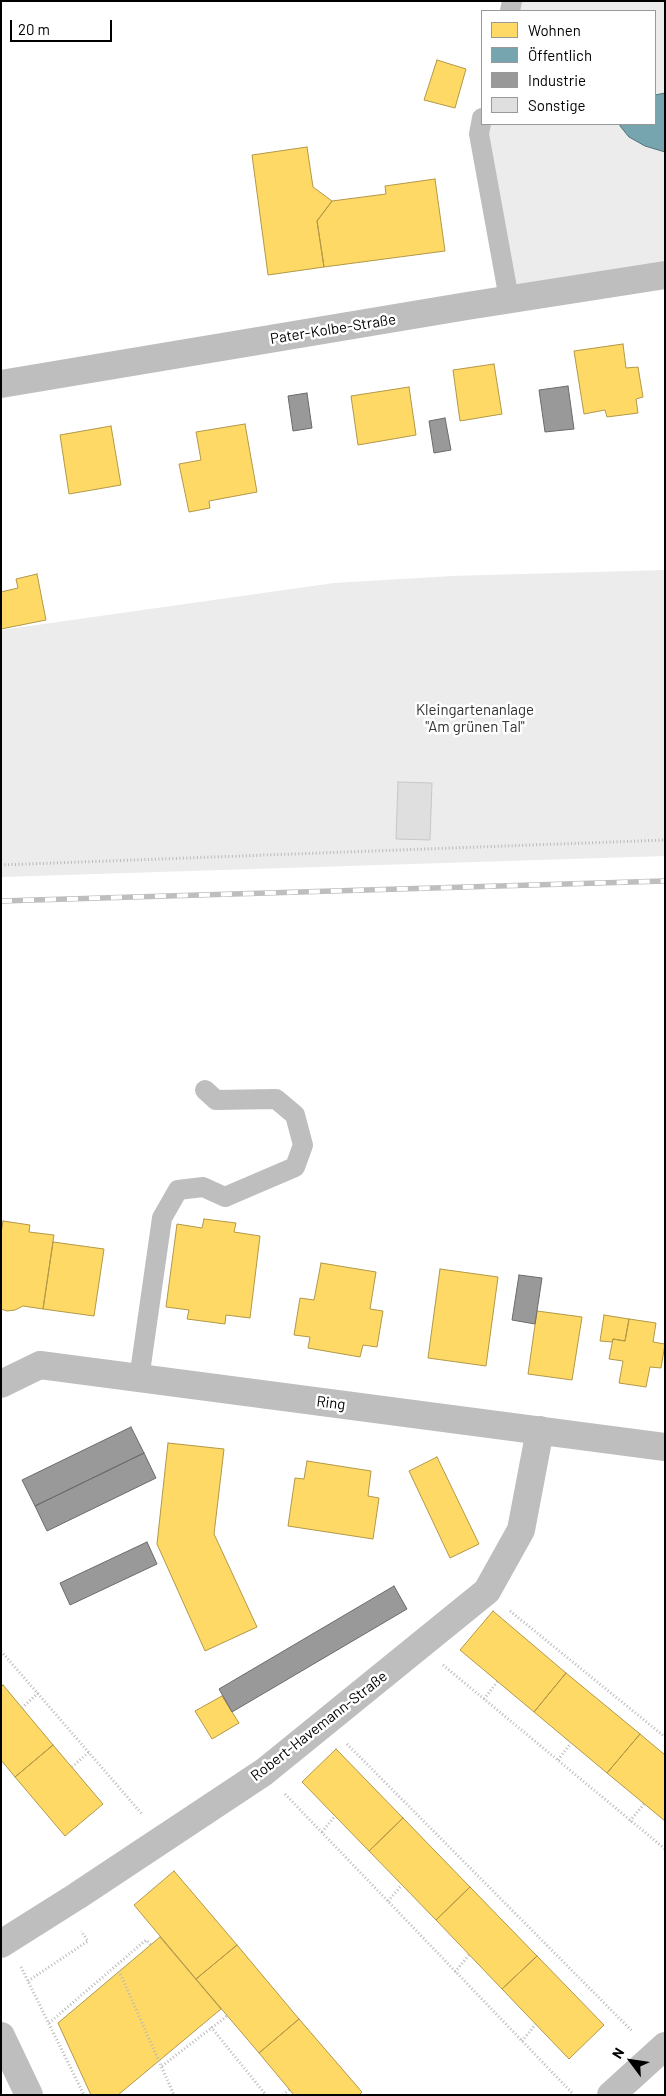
<!DOCTYPE html>
<meta charset="utf-8">
<style>
body{margin:0}
#map{position:relative;width:666px;height:2096px;overflow:hidden;background:#fff;font-family:Barlow,sans-serif}
canvas{display:block}
.frame{position:absolute;inset:0;border:2px solid #000;pointer-events:none}
.legend{position:absolute;left:481px;top:10px;width:175px;height:115px;box-sizing:border-box;background:#fff;border:1px solid #999;margin:0;padding:6px 9px;list-style:none;font-size:15px;color:#000}
.legend li{display:flex;align-items:center;gap:10px;height:25px}
.legend b{width:25px;border:1px solid #999}
.north{position:absolute;left:606px;top:2036px;width:50px;height:50px;-webkit-text-stroke:4px #fff;paint-order:stroke;rotate:301deg;font-size:14px;font-weight:700;line-height:20px;text-align:center;color:#000}
.north::after{content:'';display:block;margin:auto;width:18px;height:22px;background:#000;clip-path:polygon(50% 0,100% 100%,50% 72%,0 100%)}
.scale{position:absolute;left:10px;top:20px;width:102px;height:22px;box-sizing:border-box;border:2px solid #000;border-top:0;padding-left:6px;font-size:15px;line-height:18px;white-space:nowrap;color:#000;-webkit-text-stroke:4px #fff;paint-order:stroke}
</style>
<div id="map">
<canvas width="666" height="2096"></canvas>
<div class="frame"></div>
<ul class="legend">
<li><b style="height:14px;background:#ffd966"></b>Wohnen</li>
<li><b style="height:14px;background:#76a5af"></b>Öffentlich</li>
<li><b style="height:14px;background:#999"></b>Industrie</li>
<li><b style="height:14px;background:#dfdfdf"></b>Sonstige</li>
</ul>
<div class="north">N</div>
<div class="scale">20 m</div>
</div>
<script>
const c = document.querySelector('canvas').getContext('2d');
c.lineJoin = 'round';
function fillPath(path, color) { c.fillStyle = color; c.fill(path, 'evenodd'); }
const shape = rows => new Path2D(rows.map(r => 'M' + r).join(''));
function trace(path, color, width, dash) { c.strokeStyle = color; c.lineWidth = width; c.lineCap = dash ? 'butt' : 'round'; c.setLineDash(dash || []); c.stroke(path); }
function drawText(font, color, halo, rows, align = 'center') {
  c.font = font + ' Barlow,sans-serif'; c.lineWidth = 5; c.setLineDash([]); c.textBaseline = 'middle'; c.strokeStyle = halo; c.fillStyle = color; for (const [text, x, y, turn = 0] of rows) {
    c.save(); c.translate(x, y); c.rotate((+turn || 0) * Math.PI / 180); c.textAlign = isNaN(turn) ? turn : align; if (halo) c.strokeText(text, 0, 0); c.fillText(text, 0, 0); c.restore();
  }
}
const green = shape([
 [512,1,665,1,665,275,509,299,482,124,655,124,655,11,510,11],
 [665,570,665,856,1,877,1,630,334,583,451,576]
]);
const homes = shape([
 [437,60,466,69,455,108,424,100,437,60],
 [307,147,313,187,332,201,317,221,324,267,268,275,252,155,307,147],
 [435,179,445,251,324,267,317,221,332,201,386,194,385,186,435,179],
 [623,344,626,368,638,367,643,397,636,399,638,413,607,417,605,410,584,414,574,351,623,344],
 [494,364,502,414,460,421,453,370,494,364],
 [409,387,416,435,358,445,351,396,409,387],
 [245,424,257,492,209,501,210,508,189,512,179,464,201,460,196,432,245,424],
 [111,426,121,485,69,494,60,435,111,426],
 [37,574,46,620,1,629,1,592,18,588,16,579,37,574],
 [204,1219,236,1223,234,1232,260,1236,250,1318,226,1315,225,1324,187,1319,189,1310,166,1307,177,1224,202,1228,204,1219],
 [3,1221,30,1225,29,1232,54,1235,43,1309,23,1306,15,1310,7,1311,1,1309,1,1233,3,1221],
 [53,1242,104,1249,94,1316,43,1309,53,1242],
 [321,1263,376,1272,370,1309,383,1311,377,1347,363,1345,360,1357,308,1348,310,1337,294,1335,300,1298,314,1300,321,1263],
 [440,1269,498,1277,486,1366,428,1358,440,1269],
 [537,1311,582,1317,572,1380,528,1374,537,1311],
 [604,1315,629,1319,625,1341,613,1339,612,1342,600,1341,604,1315],
 [629,1319,656,1323,653,1342,665,1344,661,1368,650,1367,646,1387,619,1383,623,1361,609,1359,613,1339,625,1341,629,1319],
 [168,1443,224,1449,214,1534,257,1627,205,1651,157,1544,168,1443],
 [437,1457,479,1544,450,1558,409,1471,437,1457],
 [307,1461,371,1471,368,1496,379,1498,373,1539,288,1526,295,1478,304,1479,307,1461],
 [493,1611,566,1673,534,1712,460,1650,493,1611],
 [566,1673,640,1734,607,1773,534,1712,566,1673],
 [3,1685,53,1745,15,1777,1,1760,1,1687,3,1685],
 [222,1696,239,1723,212,1739,195,1711,222,1696],
 [640,1734,665,1755,665,1821,607,1773,640,1734],
 [53,1745,103,1804,65,1836,15,1777,53,1745],
 [336,1749,403,1818,369,1851,302,1782,336,1749],
 [403,1818,470,1887,436,1920,369,1851,403,1818],
 [174,1871,237,1945,196,1979,134,1905,174,1871],
 [470,1887,537,1956,502,1989,436,1920,470,1887],
 [160,1937,221,2009,118,2095,91,2095,58,2023,160,1937],
 [237,1945,299,2019,259,2053,196,1979,237,1945],
 [537,1956,604,2025,569,2059,502,1989,537,1956],
 [299,2019,362,2092,359,2095,294,2095,259,2053,299,2019]
]);
const public = shape([
 [665,93,665,152,645,146,629,137,620,126,620,124,655,124,655,95,665,93]
]);
const industry = shape([
 [568,386,574,429,545,432,539,390,568,386],
 [307,393,312,428,293,431,288,396,307,393],
 [445,418,451,450,434,453,429,421,445,418],
 [519,1275,542,1278,535,1324,512,1320,519,1275],
 [131,1427,144,1453,35,1506,22,1480,131,1427],
 [144,1453,156,1478,47,1531,35,1506,144,1453],
 [147,1542,157,1564,70,1605,60,1583,147,1542],
 [394,1586,407,1609,232,1712,219,1689,394,1586]
]);
const building = shape([
 [398,782,432,783,430,840,396,839,398,782]
]);
const path = shape([
 [1,865,665,840],
 [510,1611,665,1737],
 [1,1651,142,1814],
 [443,1665,665,1849],
 [484,1699,498,1681],
 [22,1708,38,1693],
 [347,1744,633,2032],
 [558,1760,571,1743],
 [72,1767,89,1752],
 [285,1794,574,2095],
 [630,1821,644,1804],
 [322,1832,335,1816],
 [388,1901,402,1885],
 [21,1967,84,2095],
 [119,1971,174,2095],
 [455,1972,469,1955],
 [28,1981,88,1941,81,1931],
 [49,2023,146,1940,151,1945],
 [211,2027,266,2095],
 [522,2041,536,2024],
 [162,2066,227,2016],
 [283,2095,290,2089]
]);
const service = shape([
 [510,11,512,1],
 [482,118,479,134,509,299],
 [139,1379,162,1218,178,1190,203,1187,225,1197,295,1167,303,1145,295,1115,276,1099,216,1100,205,1090]
]);
const minor = shape([
 [1,384,467,306,665,275],
 [1,1384,40,1365,665,1447],
 [1,1944,77,1896,264,1772,487,1591,521,1530,540,1430],
 [1,2036,29,2095],
 [611,2095,665,2046]
]);
const rail = shape([
 [1,901,665,881]
]);
const streetNames = [
 ["Pater-Kolbe-Straße",333,329,-9],
 ["Ring",331,1403,7],
 ["Robert-Havemann-Straße",319,1726,-38]
];
const parkNames = [
 ["Kleingartenanlage",475,710],
 ["\"Am grünen Tal\"",475,727]
];
fillPath(green, '#ececec');
fillPath(homes, '#ffd966');
trace(homes, '#b29847', 1);
fillPath(public, '#76a5af');
trace(public, '#53747a', 1);
fillPath(industry, '#999');
trace(industry, '#6b6b6b', 1);
fillPath(building, '#dfdfdf');
trace(building, '#c7c7c7', 1);
trace(path, '#b9b9b9', 3, [1, 2.5]);
trace(service, '#bebebe', 20);
trace(minor, '#bebebe', 28);
trace(rail, '#bebebe', 5.5);
trace(rail, '#fff', 4, [11]);
drawText('15px', '#000', '#fff', streetNames);
drawText('15px', '#333', '#fff', parkNames);
</script>
